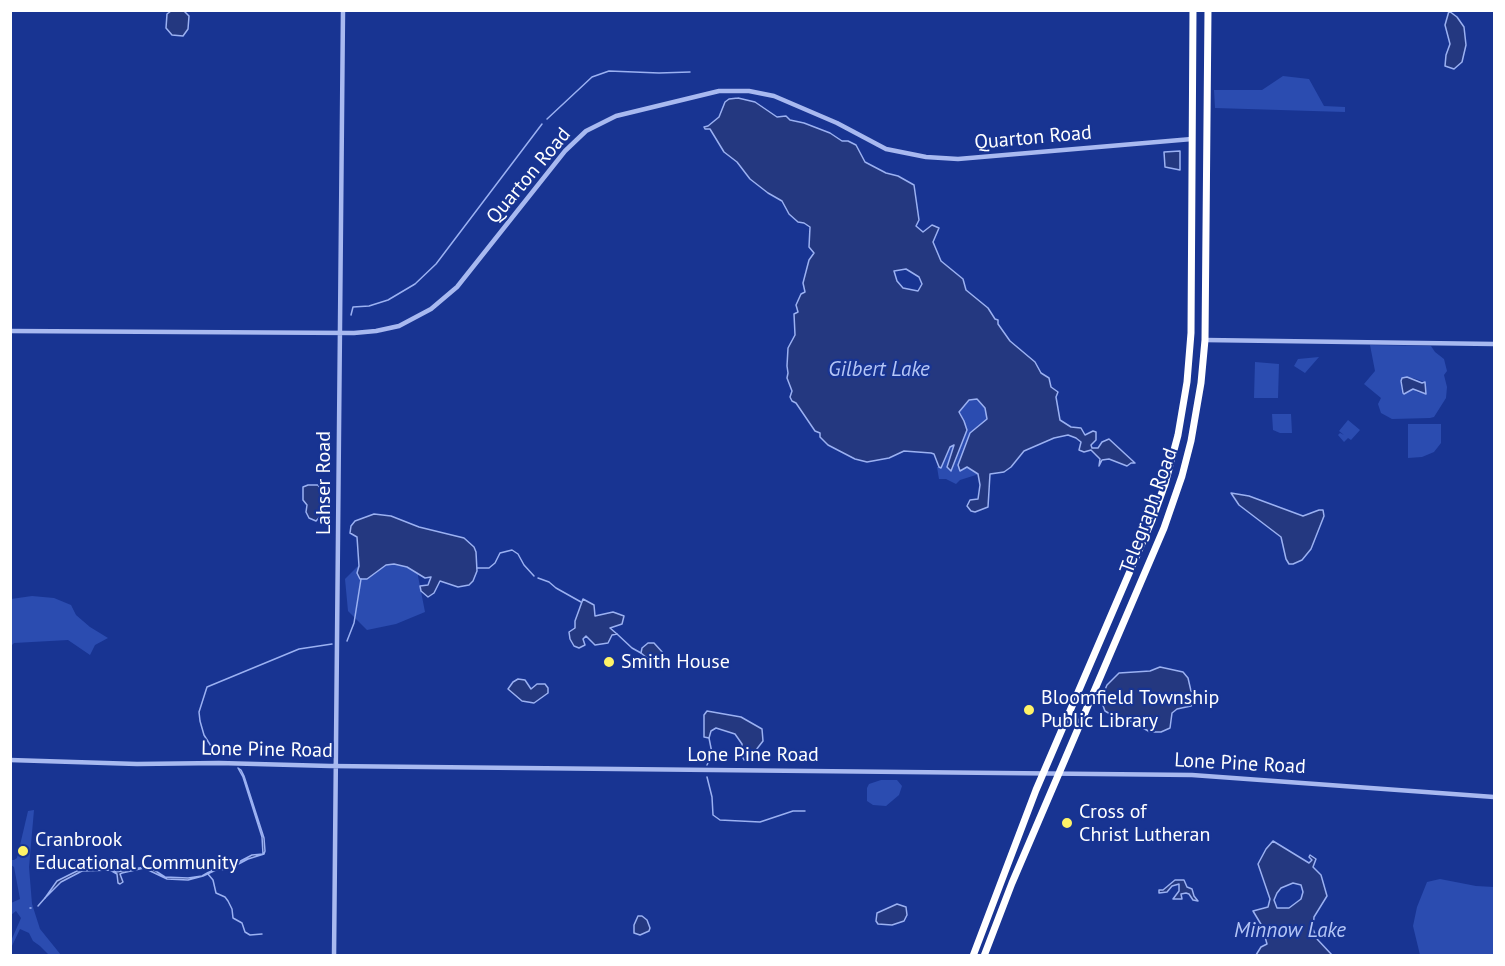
<!DOCTYPE html>
<style>
body{margin:0}
#map{position:relative;width:1505px;height:966px;overflow:hidden;background:#183492;font-family:"PT Sans",sans-serif}
canvas{display:block}
.frame{position:absolute;inset:0;border:12px solid #fff;pointer-events:none}
</style>
<div id="map">
<canvas width="1505" height="966"></canvas>
<div class="frame"></div>
</div>
<script>
const c = document.querySelector('canvas').getContext('2d');
c.lineJoin = 'round';
function fillPath(path, color) { c.fillStyle = color; c.fill(path, 'evenodd'); }
const shape = rows => new Path2D(rows.map(r => 'M' + r).join(''));
function trace(path, color, width, dash) { c.strokeStyle = color; c.lineWidth = width; c.lineCap = dash ? 'butt' : 'round'; c.setLineDash(dash || []); c.stroke(path); }
function drawText(font, color, halo, rows, align = 'center') {
  c.font = font + ' "PT Sans",sans-serif'; c.lineWidth = 4.5; c.setLineDash([]); c.textBaseline = 'middle'; c.strokeStyle = halo; c.fillStyle = color; for (const [text, x, y, turn = 0] of rows) {
    c.save(); c.translate(x, y); c.rotate((+turn || 0) * Math.PI / 180); c.textAlign = isNaN(turn) ? turn : align; if (halo) c.strokeText(text, 0, 0); c.fillText(text, 0, 0); c.restore();
  }
}
const green = shape([
 [1283,76,1309,79,1324,106,1345,107,1345,112,1215,108,1214,90,1262,90],
 [1370,345,1431,346,1435,352,1444,359,1447,371,1444,375,1447,387,1446,398,1434,417,1430,418,1392,419,1381,413,1378,404,1381,398,1364,384,1375,371],
 [1413,378,1425,382,1426,394,1417,392,1413,389,1404,394,1402,393,1401,384],
 [1319,357,1305,373,1294,366,1298,359],
 [1255,362,1279,364,1278,398,1254,398],
 [961,388,995,406,979,474,960,480,956,484,946,479,939,479,937,467,939,467],
 [1272,414,1291,414,1292,433,1280,433,1273,430],
 [1348,420,1360,430,1351,440,1348,438,1344,442,1338,435,1340,433,1344,435,1339,431],
 [1408,424,1441,424,1441,443,1434,452,1422,457,1408,458],
 [366,558,418,560,418,576,425,612,396,624,367,630,348,611,345,579],
 [32,596,54,598,71,605,76,615,90,627,108,638,95,645,90,655,68,640,14,643,11,646,11,599],
 [881,780,897,780,902,786,899,795,886,806,873,805,867,801,867,788,869,784],
 [34,810,29,867,32,904,40,929,61,955,49,955,40,946,33,941,29,933,20,929,11,948,11,941,21,918,16,911,11,915,11,903,20,899,14,867,11,865,11,860,14,860,17,858,28,811],
 [1440,879,1476,886,1494,887,1494,955,1420,955,1413,926,1417,907,1427,882]
]);
const water = shape([
 [171,11,184,11,189,16,188,29,183,36,172,35,166,28,167,14,171,11],
 [1449,11,1457,17,1464,27,1466,45,1462,62,1454,69,1445,66,1446,55,1450,44,1445,25,1449,11],
 [738,98,755,102,777,117,786,116,790,120,804,123,830,133,842,141,848,141,856,145,865,162,886,173,898,176,914,185,919,220,916,226,923,232,932,225,939,228,933,242,941,261,963,279,966,290,988,308,995,319,998,320,998,324,1010,341,1035,362,1041,373,1049,378,1051,387,1058,392,1056,397,1060,420,1071,427,1081,428,1085,435,1093,431,1096,432,1096,440,1091,445,1092,448,1098,448,1102,442,1109,439,1135,463,1131,463,1127,466,1109,459,1102,460,1099,466,1100,459,1091,450,1084,452,1079,450,1081,442,1076,438,1068,435,1054,438,1024,451,1011,467,1004,472,990,474,988,507,975,512,971,511,967,506,970,500,978,499,980,485,978,474,967,467,960,471,958,465,970,433,987,419,985,408,977,399,969,400,959,412,964,421,967,430,951,471,947,467,954,445,950,447,941,468,939,467,934,454,931,453,904,451,889,458,867,462,855,459,828,445,820,437,820,433,815,431,796,403,792,401,790,397,792,391,787,378,788,373,787,366,788,348,795,335,794,314,798,312,796,305,801,294,805,292,803,283,809,260,814,253,809,247,810,227,804,223,798,222,789,214,782,201,768,193,750,179,737,162,724,152,710,129,705,129,704,127,708,126,719,117,725,102,729,99,738,98],
 [906,269,919,277,922,284,918,291,903,288,897,281,894,271,906,269],
 [1180,151,1180,170,1165,167,1164,152,1180,151],
 [1407,377,1422,383,1425,382,1426,394,1413,389,1404,394,1403,393,1401,381,1402,378,1407,377],
 [308,485,318,485,324,494,325,511,316,521,309,518,306,512,307,505,303,500,303,487,308,485],
 [1231,493,1249,496,1303,516,1319,510,1323,510,1324,516,1311,549,1302,560,1293,564,1289,564,1286,559,1281,537,1239,505,1231,493],
 [374,514,391,516,419,527,464,538,474,547,476,552,477,571,473,581,469,585,458,587,440,581,434,593,428,597,421,591,420,586,428,585,431,577,425,578,407,567,394,564,386,565,367,579,360,579,357,573,359,566,357,537,350,533,351,526,355,521,374,514],
 [583,599,594,605,595,616,613,612,624,616,622,624,610,628,617,634,612,635,608,643,595,645,586,636,583,639,585,645,579,648,574,646,570,639,569,632,575,628,575,621,583,599],
 [648,643,654,643,664,654,665,658,659,664,652,662,641,653,642,648,648,643],
 [1160,667,1183,672,1188,678,1191,691,1195,694,1194,702,1191,706,1177,709,1172,713,1170,728,1161,732,1150,732,1129,720,1117,718,1105,711,1102,703,1104,692,1107,685,1119,673,1150,671,1160,667],
 [518,679,525,680,531,689,537,684,545,684,548,688,548,693,534,703,522,701,508,689,513,682,518,679],
 [707,711,741,717,762,729,763,741,749,759,744,760,742,756,742,744,735,734,716,728,711,731,709,738,704,737,704,715,707,711],
 [238,768,241,770,244,776,264,838,265,851,264,854,248,859,229,869,216,870,203,876,188,880,167,879,144,868,122,873,120,874,123,882,120,884,118,883,117,874,110,870,82,871,61,882,45,898,57,881,77,871,101,868,109,860,113,860,114,864,108,869,116,872,145,867,151,868,165,877,188,878,202,876,216,868,229,867,252,855,263,854,262,837,243,777,238,768],
 [1273,841,1309,863,1312,860,1309,857,1310,855,1316,859,1313,867,1321,875,1327,896,1314,917,1313,929,1317,939,1332,955,1256,955,1261,947,1267,944,1262,926,1253,911,1268,907,1270,899,1258,864,1266,849,1273,841],
 [1293,883,1301,885,1303,892,1301,899,1289,908,1277,908,1274,900,1277,893,1281,888,1293,883],
 [1175,880,1184,880,1187,887,1192,889,1194,896,1198,901,1193,900,1189,894,1186,893,1181,894,1182,899,1173,899,1179,891,1179,884,1172,886,1167,892,1159,893,1159,890,1163,890,1175,880],
 [897,904,906,907,907,915,904,921,892,925,878,924,876,921,877,913,897,904],
 [638,916,642,916,647,920,650,928,649,931,640,935,634,933,634,925,638,916]
]);
const stream = shape([
 [547,119,592,77,609,71,659,73,690,72],
 [351,315,353,307,369,306,388,300,415,284,436,264,542,124],
 [477,568,489,568,495,563,500,553,512,550,518,554,524,565,534,576],
 [538,578,549,582,556,588,581,602],
 [617,634,632,648,641,653],
 [347,641,354,623,361,579],
 [709,738,712,753],
 [216,754,204,735,200,721,199,712,207,687,299,649,332,644],
 [707,765,711,757],
 [707,777,712,797,713,815,720,820,760,822,793,811,805,811],
 [208,874,213,880,216,893,225,897,228,901,232,909,233,918,242,923,245,932,250,935,262,934],
 [38,906,45,898],
 [30,908,31,908]
]);
const minor = shape([
 [10,331,354,333,376,331,399,326,431,309,457,287,565,151,586,131,616,116,719,91,749,91,774,96,837,123,886,149,926,157,958,159,1192,139],
 [1205,340,1494,344],
 [10,760,137,764,219,763,330,766,1192,775,1494,797],
 [334,956,343,10]
]);
const highway = shape([
 [973,956,1036,790,1152,520,1165,484,1178,435,1187,382,1191,333,1193,10],
 [984,956,1012,883,1164,528,1182,476,1191,441,1201,383,1205,340,1208,10]
]);
const markers = [
 [609,662,6,"#fff367"],
 [1029,710,6,"#fff367"],
 [1067,823,6,"#fff367"],
 [23,851,6,"#fff367"]
];
const streetNames = [
 ["Quarton Road",1033,138,-5],
 ["Quarton Road",529,176,-50],
 ["Lahser Road",324,483,-90],
 ["Telegraph Road",1149,511,-70],
 ["Lone Pine Road",267,750,1],
 ["Lone Pine Road",753,755],
 ["Lone Pine Road",1240,764,3]
];
const poiNames = [
 ["Smith House",621,662],
 ["Bloomfield Township",1041,698],
 ["Public Library",1041,721],
 ["Cross of",1079,812],
 ["Christ Lutheran",1079,835],
 ["Cranbrook",35,840],
 ["Educational Community",35,863]
];
const waterNames = [
 ["Gilbert Lake",879,370],
 ["Minnow Lake",1290,931]
];
fillPath(green, '#2b4cb0');
fillPath(water, '#243880');
trace(water, '#9bb1f2', 1.5);
trace(stream, '#9bb1f2', 1.5);
trace(minor, '#a8b9f0', 4.5);
trace(highway, '#fff', 7);
for (const [x, y, r, color] of markers) { const dot = new Path2D(); dot.arc(x, y, r, 0, 2 * Math.PI); c.fillStyle = color; c.fill(dot); trace(dot, '#183492', 2); }
drawText('20px', '#fff', '#183492', streetNames);
drawText('20px', '#fff', '#183492', poiNames, 'left');
drawText('italic 21px', '#b4c5f6', '#183492', waterNames);
</script>
